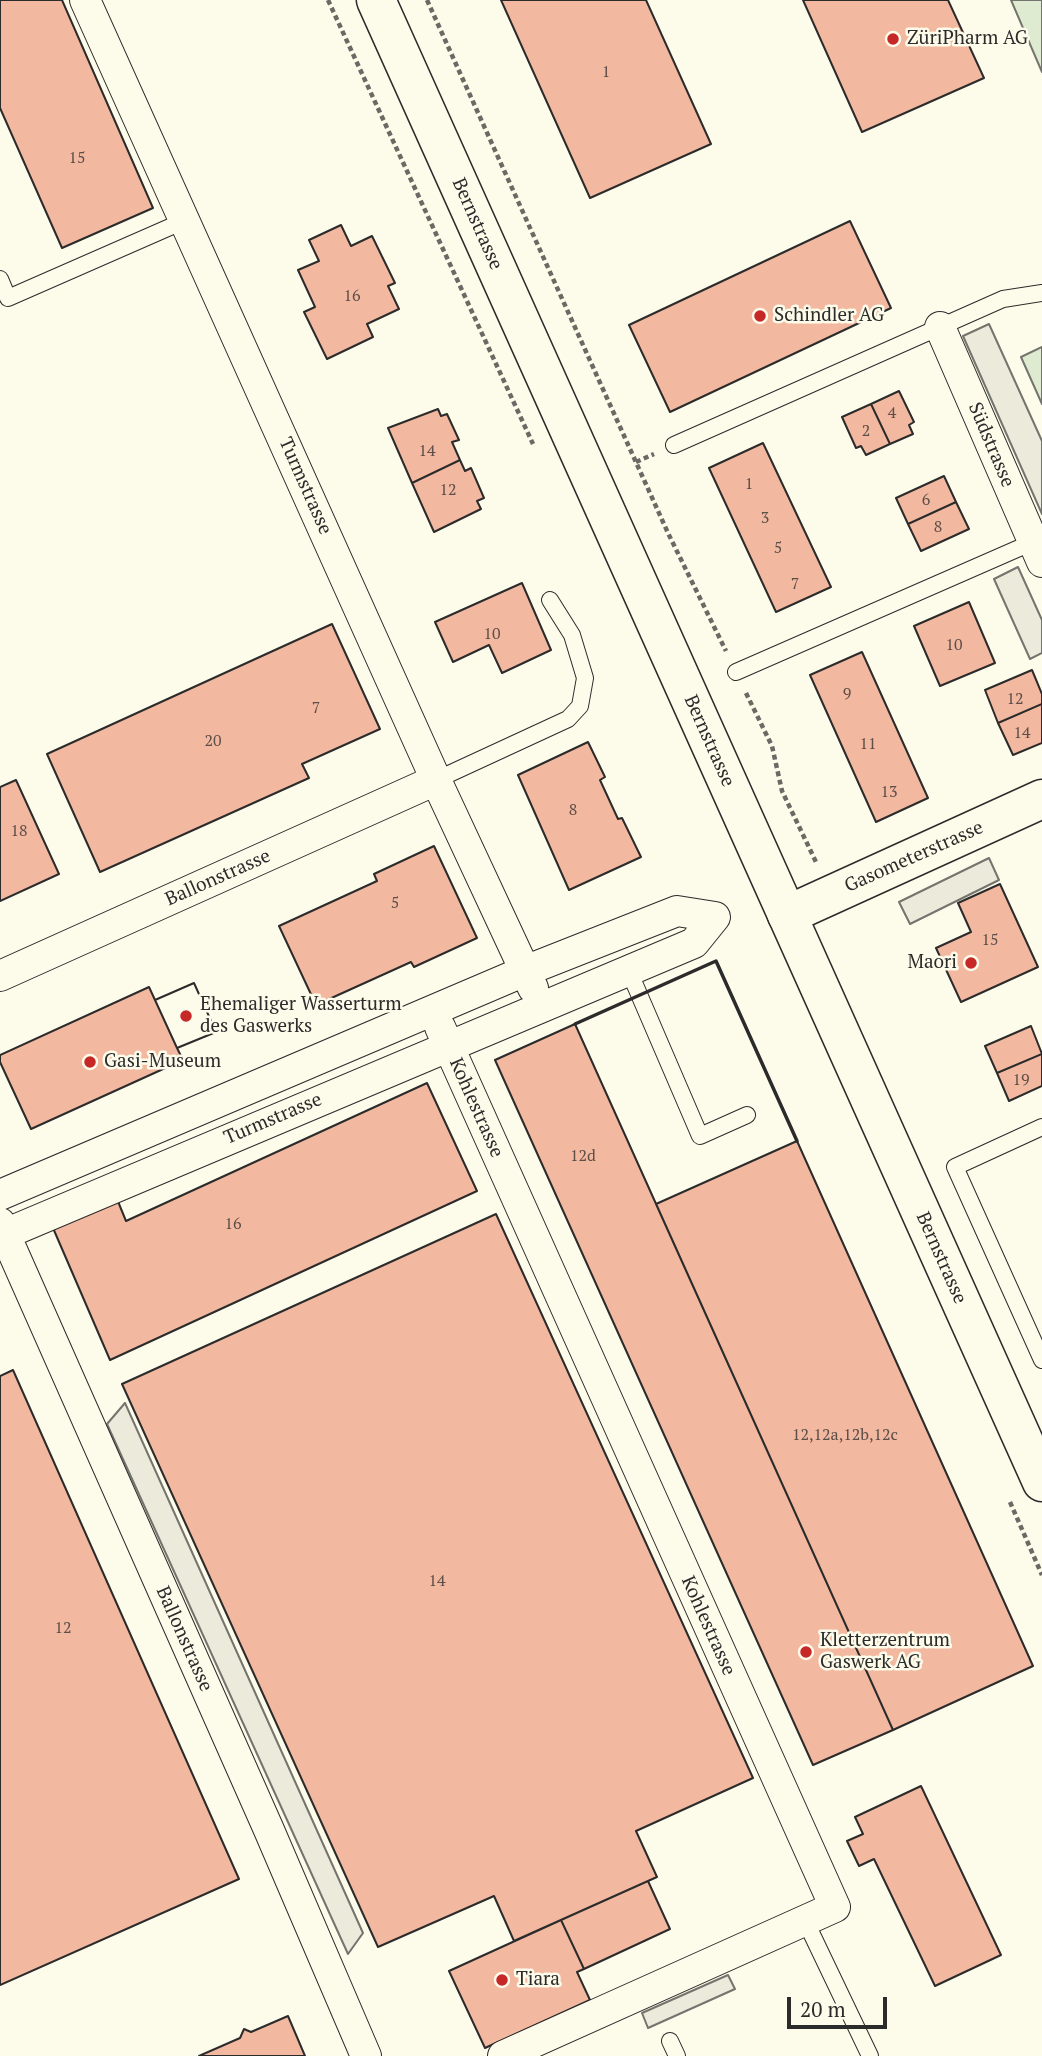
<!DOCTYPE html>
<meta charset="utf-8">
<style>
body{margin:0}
#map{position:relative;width:1042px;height:2056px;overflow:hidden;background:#fdfbea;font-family:"PT Serif",serif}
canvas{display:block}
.scale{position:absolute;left:787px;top:1997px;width:100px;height:32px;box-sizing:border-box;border:4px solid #2b2b2b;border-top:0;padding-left:9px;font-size:21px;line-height:24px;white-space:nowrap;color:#2b2b2b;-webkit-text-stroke:5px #fdfbea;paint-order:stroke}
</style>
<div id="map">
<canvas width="1042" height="2056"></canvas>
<div class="scale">20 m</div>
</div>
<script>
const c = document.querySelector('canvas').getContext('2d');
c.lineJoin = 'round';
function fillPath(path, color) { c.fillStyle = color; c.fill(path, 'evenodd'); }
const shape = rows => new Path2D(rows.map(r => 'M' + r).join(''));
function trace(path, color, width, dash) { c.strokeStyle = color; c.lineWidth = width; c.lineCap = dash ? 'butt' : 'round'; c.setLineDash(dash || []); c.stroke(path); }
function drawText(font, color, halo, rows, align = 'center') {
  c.font = font + ' "PT Serif",serif'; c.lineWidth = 5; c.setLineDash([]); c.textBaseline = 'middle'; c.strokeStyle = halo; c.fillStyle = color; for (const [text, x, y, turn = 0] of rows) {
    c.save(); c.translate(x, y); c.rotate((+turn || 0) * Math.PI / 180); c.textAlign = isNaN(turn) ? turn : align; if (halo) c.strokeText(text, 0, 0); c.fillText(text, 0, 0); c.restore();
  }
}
const green = shape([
 [1011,0,1042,0,1042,72,1011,0],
 [1042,347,1042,404,1021,357,1042,347]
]);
const parking = shape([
 [989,324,1042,441,1042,514,963,336,989,324],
 [1018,567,1042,620,1042,653,1030,659,994,579,1018,567],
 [989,858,999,880,910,924,899,902,989,858],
 [125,1403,363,1933,348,1954,107,1424,125,1403],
 [728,1975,735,1989,648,2028,642,2013,728,1975]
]);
const building = shape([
 [0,0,62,0,153,208,62,248,0,108,0,0],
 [501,0,646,0,711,144,590,198,501,0],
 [803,0,948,0,984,78,862,132,803,0],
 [850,221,891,308,670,412,629,325,850,221],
 [341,225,351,246,372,236,395,283,388,286,399,309,367,324,373,337,327,359,304,312,315,307,298,270,319,261,309,240,341,225],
 [899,391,914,422,909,425,913,434,890,444,871,404,899,391],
 [871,404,890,444,866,455,861,446,856,448,842,417,871,404],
 [438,409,441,416,447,414,459,440,452,442,460,460,412,483,388,428,438,409],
 [763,443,831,587,776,612,709,468,763,443],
 [460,460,465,471,471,468,484,498,477,501,481,509,434,532,412,483,460,460],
 [944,476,956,502,908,524,896,498,944,476],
 [956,502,969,529,921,551,908,524,956,502],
 [522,583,551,650,502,673,489,645,453,662,435,622,522,583],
 [969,602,995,663,940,686,914,626,969,602],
 [332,624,380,729,302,764,309,778,100,872,47,754,332,624],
 [862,652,928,798,876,822,810,675,862,652],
 [1032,670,1042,694,1042,704,998,723,985,690,1032,670],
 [1042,704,1042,743,1013,755,998,723,1042,704],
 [588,742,605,777,600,780,618,819,622,818,641,857,569,890,518,775,588,742],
 [16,780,59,874,0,901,0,787,16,780],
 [434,846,477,938,414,967,411,962,316,1005,279,926,377,881,374,874,434,846],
 [1000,884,1038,967,961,1002,936,948,971,932,958,903,1000,884],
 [194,983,216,1032,177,1048,183,1060,31,1129,0,1062,0,1055,149,987,155,1000,194,983],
 [194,983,216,1032,177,1048,155,1000,194,983],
 [575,1024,893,1730,813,1765,495,1060,575,1024],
 [1031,1026,1042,1054,997,1073,985,1046,1031,1026],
 [1042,1054,1042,1086,1009,1101,997,1073,1042,1054],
 [427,1083,477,1191,110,1360,53,1228,117,1199,126,1221,427,1083],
 [797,1141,1033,1666,893,1730,656,1204,797,1141],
 [496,1214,753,1778,636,1831,657,1877,648,1881,514,1941,494,1896,378,1947,122,1384,496,1214],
 [13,1370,239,1879,0,1985,0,1376,13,1370],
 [921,1786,1001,1955,935,1986,874,1859,859,1866,847,1841,863,1834,855,1817,921,1786],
 [648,1881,670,1929,584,1969,561,1920,648,1881],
 [561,1920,584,1969,577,1972,590,2000,485,2048,449,1971,561,1920],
 [288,2016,305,2056,199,2056,240,2038,244,2029,251,2032,288,2016]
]);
const path = shape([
 [328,0,533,444],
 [427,0,668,533,726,651],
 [636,462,654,454],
 [746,693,772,746,782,791,816,862],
 [1010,1502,1042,1575]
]);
const service = shape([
 [0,279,8,298,186,220],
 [674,445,1003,299,1042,293],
 [736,672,1033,542],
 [436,780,568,719,580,706,585,678,572,635,550,600],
 [629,971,700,1136,747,1115],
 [1042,1360,955,1167,1042,1127],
 [805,1920,870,2056],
 [670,2041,677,2056]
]);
const minor = shape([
 [85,0,436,780,533,988],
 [940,327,1042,562],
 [0,976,436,780],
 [440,1027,835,1907,503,2056],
 [0,1195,525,971,677,911,715,917,694,943,5,1234],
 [0,1223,269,1830,366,2056]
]);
const tertiary = shape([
 [787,915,1042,799]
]);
const primary = shape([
 [376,0,1042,1482]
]);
const wall = shape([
 [575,1024,716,961,797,1141]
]);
const markers = [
 [893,39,7,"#c62828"],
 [760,316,7,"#c62828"],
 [971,963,7,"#c62828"],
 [186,1016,7,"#c62828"],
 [90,1062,7,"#c62828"],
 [806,1652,7,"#c62828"],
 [502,1980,7,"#c62828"]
];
const numberNames = [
 ["1",606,72],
 ["15",77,158],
 ["16",352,296],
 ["4",892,413],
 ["2",866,431],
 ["14",427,451],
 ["1",749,484],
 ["12",448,490],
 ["6",926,500],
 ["3",765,518],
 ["8",938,527],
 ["5",778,548],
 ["7",795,584],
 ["10",492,634],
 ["10",954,645],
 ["9",847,694],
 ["12",1015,699],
 ["7",316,708],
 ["14",1022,733],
 ["20",213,741],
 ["11",868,744],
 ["13",889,792],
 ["8",573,810],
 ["18",19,831],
 ["5",395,903],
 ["15",990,940],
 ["19",1021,1080],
 ["12d",583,1156],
 ["16",233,1224],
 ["12,12a,12b,12c",845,1435],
 ["14",437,1581],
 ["12",63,1628]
];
const poiNames = [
 ["ZüriPharm AG",907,39],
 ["Schindler AG",774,316],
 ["Maori",957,963,"right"],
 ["Ehemaliger Wasserturm",200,1005],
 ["des Gaswerks",200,1027],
 ["Gasi-Museum",104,1062],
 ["Kletterzentrum",820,1641],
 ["Gaswerk AG",820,1663],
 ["Tiara",516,1980]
];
const streetNames = [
 ["Bernstrasse",477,224,66],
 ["Südstrasse",991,445,67],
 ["Turmstrasse",305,486,66],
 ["Bernstrasse",709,741,66],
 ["Gasometerstrasse",914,857,-24],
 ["Ballonstrasse",218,878,-24],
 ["Kohlestrasse",476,1108,66],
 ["Turmstrasse",273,1119,-23],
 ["Bernstrasse",941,1258,66],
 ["Kohlestrasse",708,1626,66],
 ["Ballonstrasse",184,1639,66]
];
fillPath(green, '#deebd1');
trace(green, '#74746e', 2);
fillPath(parking, '#eceadb');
trace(parking, '#74746e', 2);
fillPath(building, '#f2b8a0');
trace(building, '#2b2b2b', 2);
trace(service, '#2b2b2b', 18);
trace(minor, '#2b2b2b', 32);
trace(tertiary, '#2b2b2b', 41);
trace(primary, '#2b2b2b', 41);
trace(path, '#6a6964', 4.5, [5, 3.5]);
trace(service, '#fdfbea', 16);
trace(minor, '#fdfbea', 30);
trace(tertiary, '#fdfbea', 38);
trace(primary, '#fdfbea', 38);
trace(wall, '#2b2b2b', 3.5);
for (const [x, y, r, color] of markers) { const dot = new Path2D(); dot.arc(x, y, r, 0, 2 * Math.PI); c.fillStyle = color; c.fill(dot); trace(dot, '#fdfbea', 2.5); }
drawText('16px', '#5d4e48', null, numberNames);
drawText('19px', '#2b2b2b', '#fdfbea', poiNames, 'left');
drawText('19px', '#2b2b2b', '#fdfbea', streetNames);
</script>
